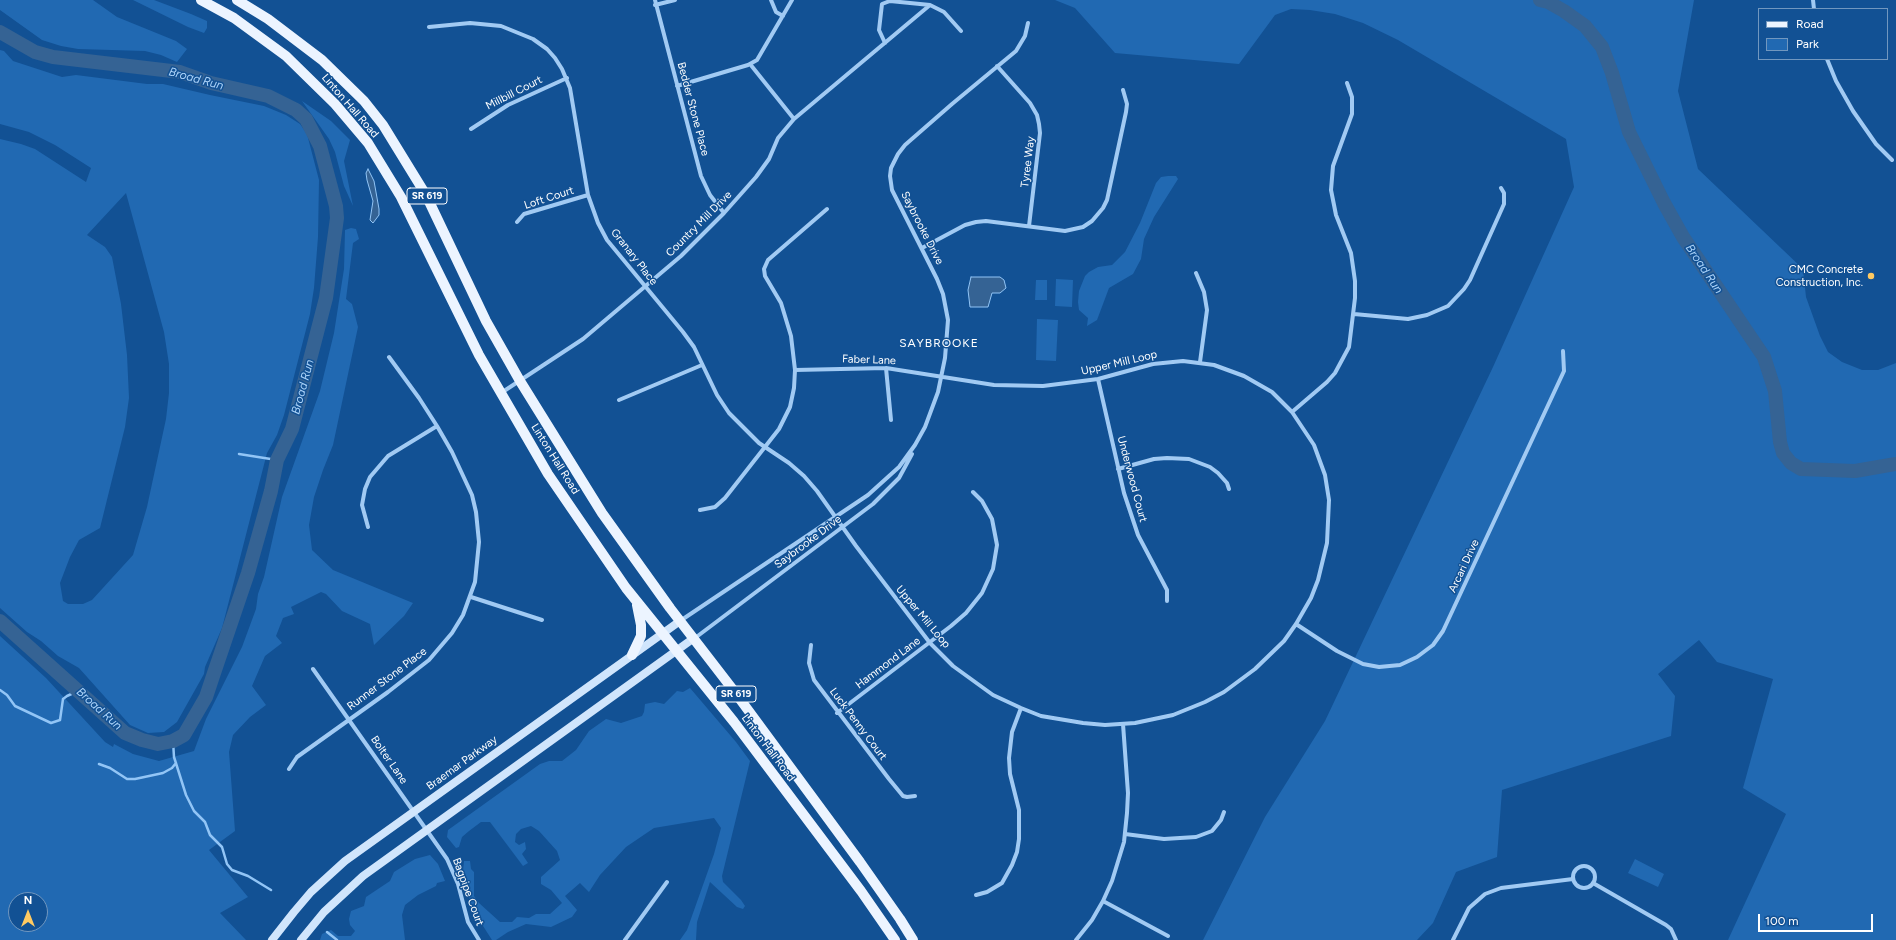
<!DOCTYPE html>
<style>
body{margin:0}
#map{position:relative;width:1896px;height:940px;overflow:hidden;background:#125194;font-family:Figtree,sans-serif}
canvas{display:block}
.legend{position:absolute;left:1758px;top:8px;width:130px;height:52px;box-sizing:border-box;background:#125194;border:1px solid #7197bf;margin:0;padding:5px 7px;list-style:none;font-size:12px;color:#fff}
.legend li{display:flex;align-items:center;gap:8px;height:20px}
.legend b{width:20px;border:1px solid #7197bf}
.north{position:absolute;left:8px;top:892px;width:40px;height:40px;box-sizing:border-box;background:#125194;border:1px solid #7197bf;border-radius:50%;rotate:0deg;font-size:11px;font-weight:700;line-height:16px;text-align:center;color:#fff}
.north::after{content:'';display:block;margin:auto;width:14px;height:18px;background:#ffca62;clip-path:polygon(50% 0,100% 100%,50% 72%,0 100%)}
.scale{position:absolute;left:1758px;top:914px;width:115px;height:18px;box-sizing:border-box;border:2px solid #fff;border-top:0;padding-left:5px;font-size:12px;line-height:14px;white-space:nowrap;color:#fff;-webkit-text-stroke:3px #125194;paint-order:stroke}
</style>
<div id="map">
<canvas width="1896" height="940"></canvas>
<ul class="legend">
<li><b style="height:5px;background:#ecf4ff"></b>Road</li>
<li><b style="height:11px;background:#2169b2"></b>Park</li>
</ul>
<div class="north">N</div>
<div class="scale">100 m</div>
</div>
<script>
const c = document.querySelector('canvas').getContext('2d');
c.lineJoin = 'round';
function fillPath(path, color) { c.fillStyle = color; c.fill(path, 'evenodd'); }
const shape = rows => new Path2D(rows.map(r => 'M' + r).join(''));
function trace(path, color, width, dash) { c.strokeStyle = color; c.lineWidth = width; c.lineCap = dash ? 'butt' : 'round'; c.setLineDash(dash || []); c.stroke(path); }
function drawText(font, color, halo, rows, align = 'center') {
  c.font = font + ' Figtree,sans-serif'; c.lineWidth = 3; c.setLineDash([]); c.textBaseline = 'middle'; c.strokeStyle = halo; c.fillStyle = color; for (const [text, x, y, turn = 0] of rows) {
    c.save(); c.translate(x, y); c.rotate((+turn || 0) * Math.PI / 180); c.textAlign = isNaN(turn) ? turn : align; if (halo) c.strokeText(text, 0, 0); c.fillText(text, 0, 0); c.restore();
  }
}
const green = shape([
 [0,0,93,0,117,17,176,41,187,49,177,62,161,55,145,51,78,49,61,46,42,40,0,10],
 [133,0,154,0,191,14,207,21,207,28,204,33,188,27],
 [1055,0,1694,0,1678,91,1698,169,1803,269,1806,297,1820,336,1828,352,1842,362,1862,370,1878,370,1896,363,1896,940,1728,940,1786,814,1743,788,1773,679,1717,662,1699,640,1658,674,1675,696,1671,736,1502,790,1497,857,1456,872,1433,923,1417,940,1203,940,1265,817,1325,721,1493,367,1574,187,1566,139,1398,40,1363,23,1335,14,1310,10,1291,9,1275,15,1239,64,1115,53,1075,8],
 [0,50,4,51,13,61,62,77,76,75,147,84,163,84,210,95,264,106,286,115,300,124,307,134,319,180,318,237,314,288,310,314,284,415,277,435,267,453,222,628,205,667,204,674,177,722,164,732,148,733,130,725,79,668,58,656,41,641,27,632,0,608,0,139,21,144,35,149,86,182,91,168,55,145,29,132,0,124],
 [126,193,164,332,169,364,169,393,166,419,147,507,133,555,92,600,83,604,68,604,63,601,60,583,70,557,79,540,100,528,125,427,129,398,127,355,121,304,112,257,105,247,87,235],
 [302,101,331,121,350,140,344,161,353,206,344,186,335,152,329,139],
 [1168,176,1176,176,1178,179,1154,217,1144,239,1141,259,1133,274,1109,288,1097,320,1087,326,1088,318,1079,310,1078,302,1079,291,1085,276,1089,272,1098,267,1112,265,1125,252,1140,223,1156,183,1161,177],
 [351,228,356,229,359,239,353,243,346,299,352,304,358,327,333,445,323,470,314,497,309,525,312,550,333,570,413,603,404,616,374,645,370,624,342,611,326,594,321,592,291,607,294,614,283,618,276,636,282,643,265,656,252,686,266,705,250,717,233,735,229,752,235,831,209,850,248,897,220,913,246,940,0,940,0,636,46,678,105,742,113,747,114,744,133,754,159,761,194,751,206,719,242,647,256,609,258,594,264,577,282,497,320,391,334,333,344,269,345,230],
 [16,900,40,900,40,924,16,924],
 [1056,279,1073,280,1072,307,1055,306],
 [1036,280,1047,280,1047,300,1035,300],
 [1037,319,1058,320,1056,361,1036,360],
 [690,688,736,742,750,761,722,876,723,882,741,900,745,906,743,909,737,907,710,882,697,922,696,940,680,940,687,930,714,854,721,828,714,818,654,828,626,847,600,875,589,892,580,883,565,896,577,910,572,917,551,927,526,924,508,932,496,940,492,940,476,915,470,901,463,871,464,861,470,861,471,869,474,872,474,896,479,903,500,922,512,922,517,917,529,918,536,914,550,914,562,903,551,890,541,884,541,877,560,860,557,851,539,831,531,826,521,829,516,834,515,842,519,845,525,842,526,849,522,854,528,863,523,866,490,822,481,822,469,831,462,837,459,847,456,848,447,837,448,830,540,764,549,761,562,761,576,750,589,731,606,719,621,723,642,716,644,712,645,704,655,702,664,704,677,691,683,692],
 [430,855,438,864,445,881,437,883,436,886,418,895,405,905,402,915,405,940,320,940,322,934,331,930,338,936,351,936,355,931,350,925,349,919,351,911,364,906,366,897,390,881,394,872,415,859],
 [1635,859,1664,874,1658,887,1628,873]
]);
const water = shape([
 [368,169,374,181,379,209,379,215,373,223,370,220,373,201,367,180,366,173,368,169],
 [971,277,1000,277,1004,280,1006,288,1000,293,992,293,988,307,970,307,968,290,971,277]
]);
const stream = shape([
 [239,454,277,460],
 [0,690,7,695,15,706,51,723,60,720,63,699,67,696,78,691],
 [173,741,174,757,186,795,194,811,205,822,210,835,222,847,227,864,232,870,248,876,271,890],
 [99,764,110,768,127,779,135,779,163,773,172,768,176,763],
 [327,932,337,940]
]);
const river = shape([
 [1540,0,1548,2,1564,11,1585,26,1602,47,1612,73,1629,132,1664,203,1683,237,1764,357,1775,391,1780,442,1783,453,1791,463,1801,469,1855,471,1896,464],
 [0,32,35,52,53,57,180,72,211,83,268,96,296,110,306,119,320,146,336,206,337,218,326,298,292,429,277,460,271,491,248,573,213,676,206,697,184,735,173,741,158,744,142,740,125,733,0,621]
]);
const street = shape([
 [655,0,701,176,710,195,724,213],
 [771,0,776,12,783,16],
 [1813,0,1814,9],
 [655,5,675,0],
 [429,27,470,23,501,26,533,39,547,49,555,58,562,69,570,88,588,195,598,223,607,240,683,332,694,347,717,395,729,413,759,443,789,463,804,476,817,491,856,546,930,643,953,666,993,695,1021,708,1041,716,1083,723,1105,725,1135,723,1173,715,1205,702,1224,692,1255,669,1284,641,1296,624,1311,598,1318,580,1327,543,1329,500,1325,475,1314,445,1292,412,1272,392,1244,376,1214,365,1183,361,1153,364,1098,379,1043,386,994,385,886,368,795,370],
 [885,43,879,30,882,4,890,1,930,5],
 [1827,59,1836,81,1853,111,1876,144,1892,160],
 [750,64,794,119],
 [997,66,1030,103,1037,115,1039,124,1040,133,1029,226],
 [677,86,748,65,757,60,792,0],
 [471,129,508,105,567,78],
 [517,222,524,214,588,195],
 [922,248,965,225,976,222,986,221,1065,231,1083,227,1092,221,1103,208,1107,200,1126,112,1127,104,1123,90],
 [1196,273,1204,292,1207,310,1200,362],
 [1354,314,1408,319,1427,315,1448,306,1464,289,1470,280,1504,204,1504,193,1501,188],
 [886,368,891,420],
 [1098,379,1124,493,1138,535,1167,590,1167,601],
 [501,393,583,339,681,256,724,213,756,177,769,159,778,138,794,119,930,5,944,12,961,31],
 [619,400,702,365],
 [1292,412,1327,382,1335,373,1349,347,1355,298,1355,281,1351,253,1336,215,1331,190,1333,166,1352,114,1352,97,1347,83],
 [1118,469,1154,459,1167,458,1189,459,1210,467,1218,473,1227,483,1229,489],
 [700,510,715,507,725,498,779,429,790,407,794,388,795,370,791,336,781,303,765,276,764,269,768,260,827,209],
 [368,527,362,505,365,489,370,477,388,456,437,426],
 [471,597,542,620],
 [680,621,868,495,899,467,915,445,925,427,938,392,945,358,948,320,943,294,937,279,892,190,890,176,891,168,898,154,905,145,952,104,1016,51,1025,36,1028,23],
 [1296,624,1337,651,1363,664,1379,667,1400,665,1417,657,1433,645,1443,631,1564,371,1563,351],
 [695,638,873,504,899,478,912,454],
 [811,645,809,663,814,680,889,779,903,796,907,797,915,796],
 [313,669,447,859,458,884,468,922,479,940],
 [837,713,951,626,966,613,982,593,993,569,997,545,992,519,982,501,973,492],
 [289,769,297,757,388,692,429,660,452,633,463,615,475,582,479,542,476,512,472,495,452,452,437,426,419,398,389,357],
 [1125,834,1164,839,1196,837,1212,831,1221,820,1224,812],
 '1573 877a11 11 0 1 1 22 0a11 11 0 1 1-22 0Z',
 [1593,883,1666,925,1671,929,1676,940],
 [976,895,987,892,1002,883,1012,865,1017,852,1019,839,1019,810,1010,774,1009,758,1012,732,1021,708],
 [1103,901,1168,936],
 [625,940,667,882],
 [1076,940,1092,920,1103,901,1112,881,1124,842,1127,813,1128,793,1123,724],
 [1453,940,1469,908,1485,894,1501,888,1573,879]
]);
const secondary = shape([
 [272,940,294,912,311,892,345,861,680,621],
 [301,940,324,912,363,876,694,638]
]);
const primary = shape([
 [201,0,234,18,286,56,335,104,368,143,401,197,479,355,548,474,626,588,734,722,861,891,895,940],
 [237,0,268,19,322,60,364,101,383,125,426,195,486,321,520,381,602,513,670,608,734,691,860,862,900,919,913,940],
 [632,655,641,636,641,625,637,605]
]);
const markers = [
 [1871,276,4,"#ffca62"]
];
const shields = [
 [427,196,40],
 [736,694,40]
];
const shieldNames = [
 ["SR 619",427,196],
 ["SR 619",736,694]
];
const streetNames = [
 ["Millbill Court",514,93,-27],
 ["Linton Hall Road",350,106,49],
 ["Bedder Stone Place",693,109,75],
 ["Tyree Way",1028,162,-83],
 ["Loft Court",549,198,-18],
 ["Country Mill Drive",699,224,-45],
 ["Saybrooke Drive",922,228,63],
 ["Granary Place",634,257,52],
 ["Faber Lane",869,360,2],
 ["Upper Mill Loop",1119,363,-13],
 ["Linton Hall Road",555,459,58],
 ["Underwood Court",1132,479,75],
 ["Saybrooke Drive",808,542,-37],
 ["Arcari Drive",1464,566,-65],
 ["Upper Mill Loop",923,617,50],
 ["Hammond Lane",888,663,-37],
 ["Runner Stone Place",387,679,-37],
 ["Luck Penny Court",858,724,53],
 ["Linton Hall Road",768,748,53],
 ["Bolter Lane",389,760,55],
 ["Braemar Parkway",462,763,-36],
 ["Bagpipe Court",468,892,70]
];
const poiNames = [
 ["CMC Concrete",1863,270],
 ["Construction, Inc.",1863,283]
];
const waterNames = [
 ["Broad Run",196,79,15],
 ["Broad Run",1704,269,56],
 ["Broad Run",303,387,-75],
 ["Broad Run",99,709,42]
];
const neighbourhoodNames = [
 ["SAYBROOKE",939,343]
];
fillPath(green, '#2169b2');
fillPath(water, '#356394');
trace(water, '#92c5f6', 1);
trace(stream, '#92c5f6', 2.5);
trace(river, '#356394', 14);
trace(street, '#a1caf3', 4);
trace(secondary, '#d0e5fc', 8);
trace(primary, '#ecf4ff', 10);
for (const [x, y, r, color] of markers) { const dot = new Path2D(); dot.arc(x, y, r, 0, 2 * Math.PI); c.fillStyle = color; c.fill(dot); trace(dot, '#125194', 1.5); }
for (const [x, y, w] of shields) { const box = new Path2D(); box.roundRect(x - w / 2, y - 8, w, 16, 3); c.fillStyle = '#125194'; c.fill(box); trace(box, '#fff', 1); }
drawText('bold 10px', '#fff', null, shieldNames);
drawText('11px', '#fff', '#125194', streetNames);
drawText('11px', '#fff', '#125194', poiNames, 'right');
drawText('italic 12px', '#add4fa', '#125194', waterNames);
c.letterSpacing = '1px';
drawText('12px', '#fff', '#125194', neighbourhoodNames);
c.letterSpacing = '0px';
</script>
